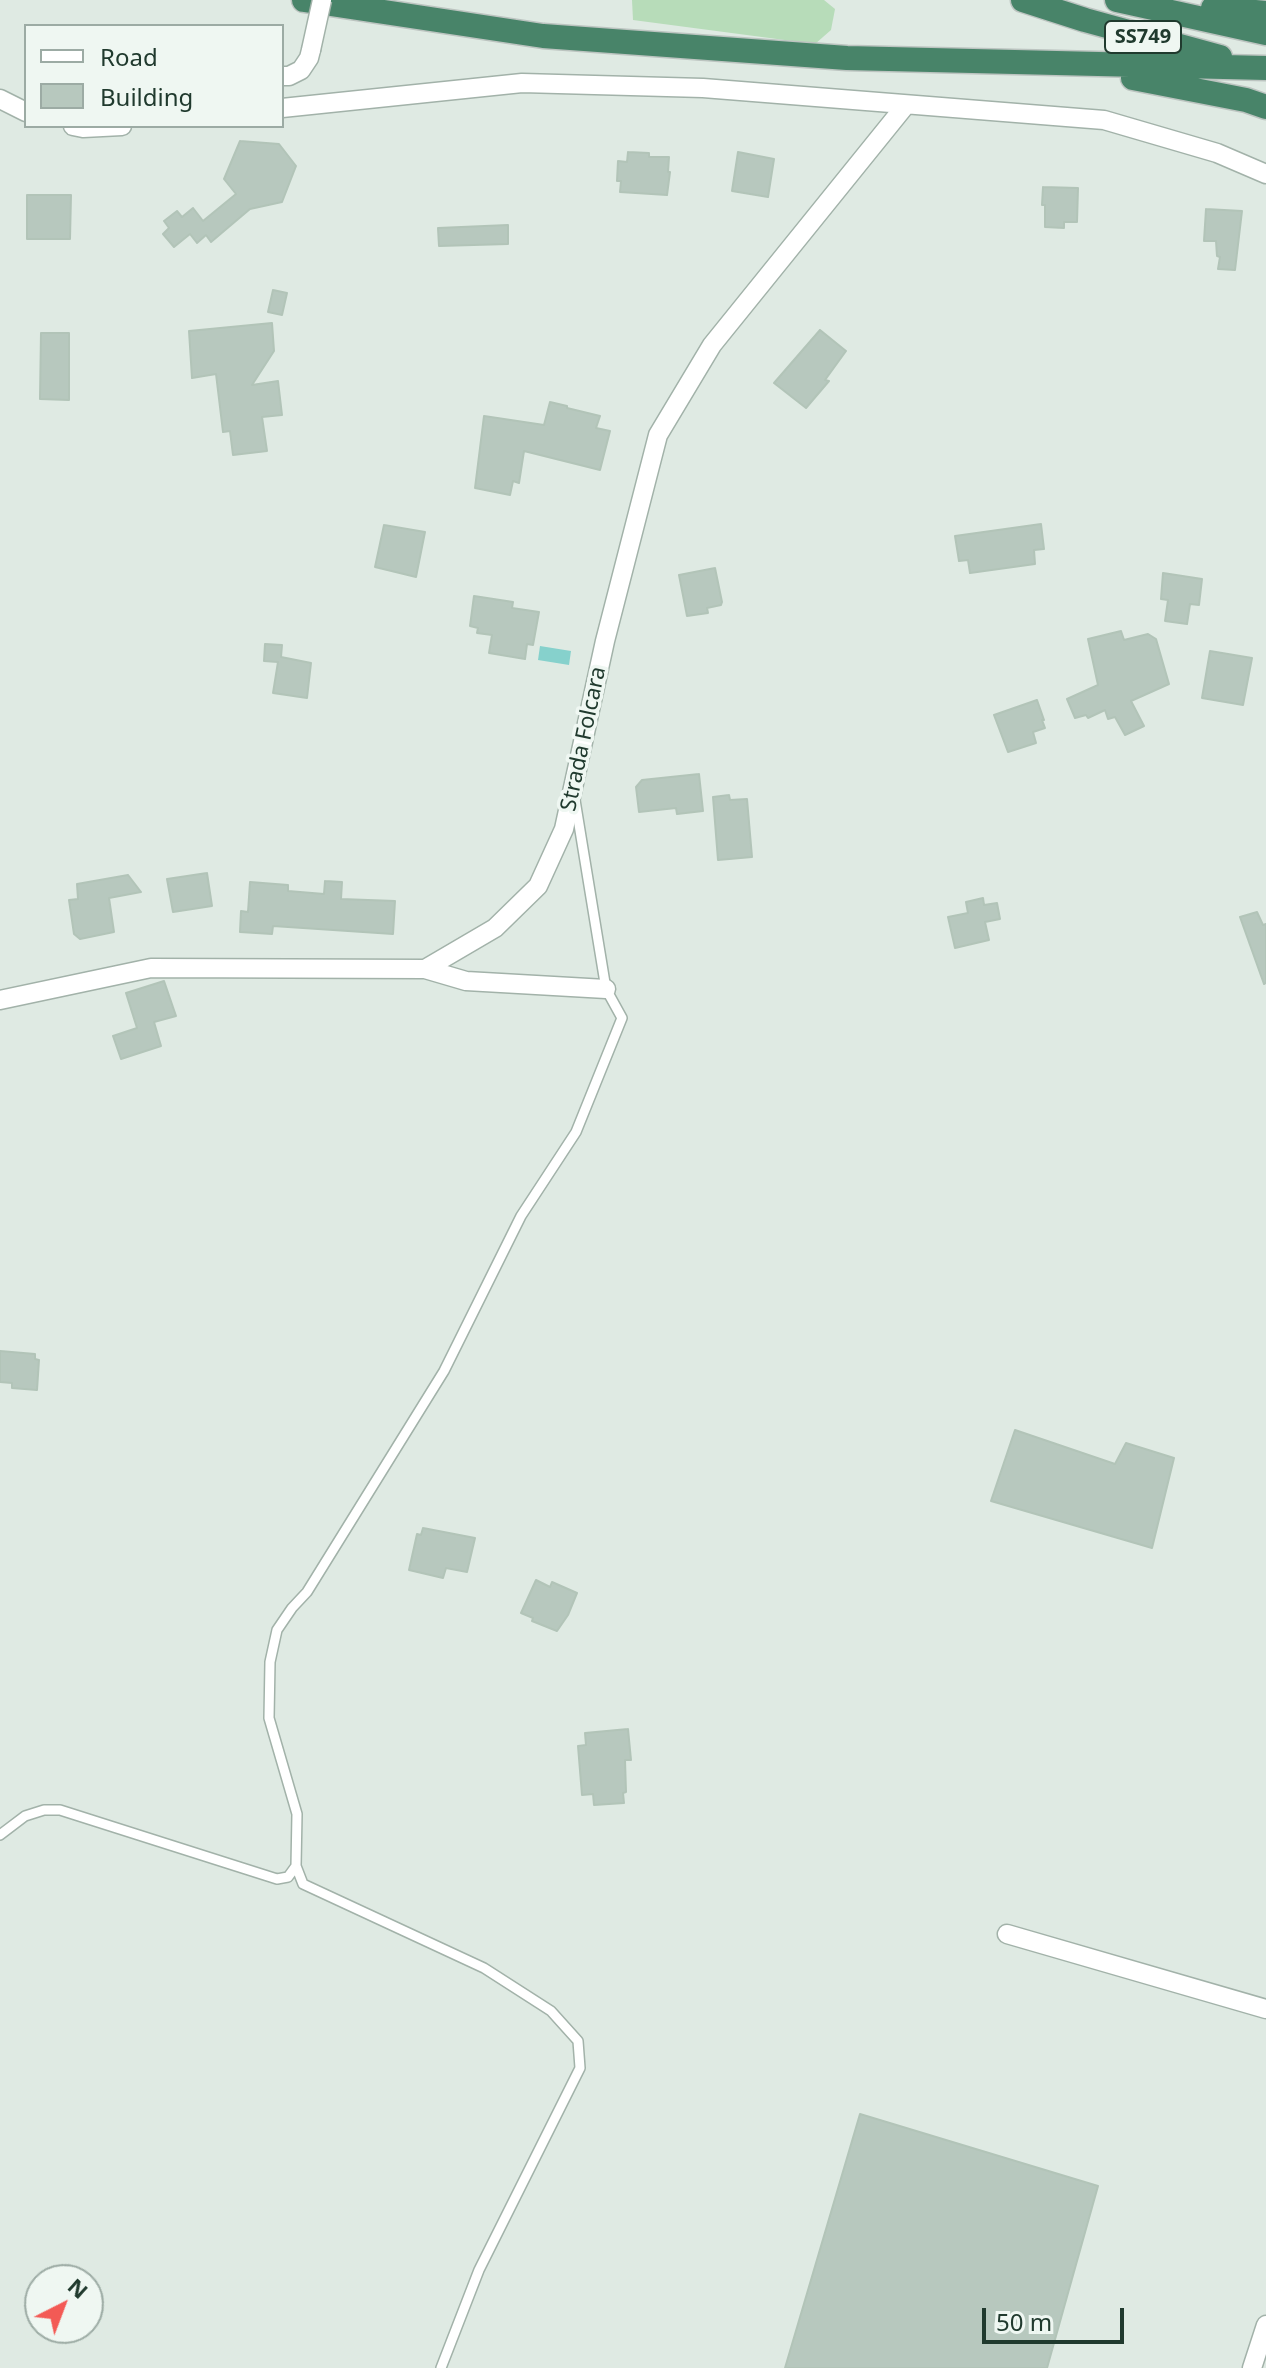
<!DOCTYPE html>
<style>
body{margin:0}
#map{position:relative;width:1266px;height:2368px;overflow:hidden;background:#dfeae3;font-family:"Noto Sans",sans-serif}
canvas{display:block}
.legend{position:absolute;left:24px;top:24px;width:260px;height:104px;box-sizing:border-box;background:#eff7f2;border:2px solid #9caba4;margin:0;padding:10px 14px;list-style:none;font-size:24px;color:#203a2e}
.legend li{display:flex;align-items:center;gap:16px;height:40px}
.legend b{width:40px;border:2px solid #9caba4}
.north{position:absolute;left:24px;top:2264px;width:80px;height:80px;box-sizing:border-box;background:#eff7f2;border:2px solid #9caba4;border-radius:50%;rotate:42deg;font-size:22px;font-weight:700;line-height:32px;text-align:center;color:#203a2e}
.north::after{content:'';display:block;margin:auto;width:28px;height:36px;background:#f35a55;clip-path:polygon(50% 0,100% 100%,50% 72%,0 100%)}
.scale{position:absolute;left:982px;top:2308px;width:142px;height:36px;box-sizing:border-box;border:4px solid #203a2e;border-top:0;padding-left:10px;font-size:24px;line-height:28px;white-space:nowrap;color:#203a2e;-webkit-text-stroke:6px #eff7f2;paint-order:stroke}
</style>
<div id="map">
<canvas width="1266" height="2368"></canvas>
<ul class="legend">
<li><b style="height:10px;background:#fff"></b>Road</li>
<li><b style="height:22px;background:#b7c8be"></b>Building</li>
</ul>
<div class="north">N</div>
<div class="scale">50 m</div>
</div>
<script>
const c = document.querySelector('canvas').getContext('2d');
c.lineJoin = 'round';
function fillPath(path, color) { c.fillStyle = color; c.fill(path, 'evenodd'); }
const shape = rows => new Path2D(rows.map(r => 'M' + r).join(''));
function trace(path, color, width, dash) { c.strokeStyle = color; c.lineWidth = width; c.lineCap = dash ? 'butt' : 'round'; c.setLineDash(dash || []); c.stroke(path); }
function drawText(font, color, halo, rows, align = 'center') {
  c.font = font + ' "Noto Sans",sans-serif'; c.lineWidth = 7; c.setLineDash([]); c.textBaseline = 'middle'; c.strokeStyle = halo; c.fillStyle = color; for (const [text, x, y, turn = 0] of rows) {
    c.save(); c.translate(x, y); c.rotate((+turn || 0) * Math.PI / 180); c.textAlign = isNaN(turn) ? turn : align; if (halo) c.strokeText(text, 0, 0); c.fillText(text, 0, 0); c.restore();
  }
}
const green = shape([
 [632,0,824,0,835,9,831,30,815,44,633,20]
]);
const water = shape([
 [540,646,571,651,569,665,538,660]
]);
const building = shape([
 [240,141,279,144,296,166,282,202,250,209,211,242,206,235,197,243,190,234,174,247,163,234,169,228,164,221,177,211,182,217,193,208,203,221,236,194,224,179,240,141],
 [628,152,649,153,649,157,669,157,668,172,670,172,667,195,620,192,621,181,617,181,618,161,627,162,628,152],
 [738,152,774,159,768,197,732,191,738,152],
 [1043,187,1078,188,1077,222,1064,222,1064,228,1045,227,1045,205,1042,205,1043,187],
 [27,195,71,195,70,239,27,239,27,195],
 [1206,209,1242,211,1235,270,1218,269,1220,257,1217,256,1216,241,1204,241,1206,209],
 [508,225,508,244,439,246,438,228,508,225],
 [273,290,287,293,282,315,268,312,273,290],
 [272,323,274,351,252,385,278,381,282,415,262,417,267,451,233,455,230,431,223,432,216,374,192,378,189,331,272,323],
 [820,330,846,351,825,380,829,381,806,408,774,383,820,330],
 [41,333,69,333,69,400,40,399,41,333],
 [550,402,567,406,567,408,600,416,596,428,610,431,600,470,524,451,519,483,513,481,510,495,475,488,484,416,544,425,550,402],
 [1041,524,1044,549,1034,550,1035,564,970,573,968,560,959,561,955,536,1041,524],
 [384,525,425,532,416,577,375,567,384,525],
 [715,568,722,602,721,605,707,608,708,613,687,616,679,575,715,568],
 [1163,573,1202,579,1199,605,1190,604,1187,624,1165,621,1168,600,1161,599,1163,573],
 [474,596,513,602,512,608,539,612,533,645,527,644,525,659,489,653,492,635,477,633,478,628,470,626,474,596],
 [1121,631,1124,640,1148,634,1156,639,1169,684,1131,701,1144,726,1125,735,1115,717,1108,719,1105,710,1088,718,1086,715,1075,718,1067,699,1098,685,1088,639,1121,631],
 [265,644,282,645,281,657,311,663,307,698,273,693,278,662,264,661,265,644],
 [1210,651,1252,658,1243,705,1202,698,1210,651],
 [1037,700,1044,720,1042,720,1045,728,1033,732,1036,743,1008,752,994,715,1037,700],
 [699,774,703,811,677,814,676,808,639,812,636,787,642,780,699,774],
 [729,795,730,800,747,799,752,857,718,860,713,797,729,795],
 [207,873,212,906,173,912,167,879,207,873],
 [128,875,141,892,109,898,114,932,80,939,74,934,69,900,78,899,77,884,128,875],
 [325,881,342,882,341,899,395,901,393,934,273,926,272,934,240,932,241,911,248,912,250,882,288,885,288,891,324,894,325,881],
 [983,898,984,905,997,903,1000,919,985,922,989,940,955,948,948,917,968,913,966,902,983,898],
 [1257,912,1263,925,1266,924,1266,983,1264,984,1240,917,1257,912],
 [164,981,176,1016,154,1022,161,1046,121,1059,113,1036,137,1028,126,993,164,981],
 [0,1351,35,1354,35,1359,39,1360,37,1390,12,1388,12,1383,0,1382,0,1351],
 [1015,1430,1115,1464,1126,1443,1174,1458,1152,1548,991,1501,1015,1430],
 [423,1528,475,1538,467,1572,446,1568,443,1578,409,1570,417,1534,421,1535,423,1528],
 [536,1580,550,1587,552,1582,577,1593,568,1615,557,1631,532,1621,533,1618,521,1613,536,1580],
 [628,1729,631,1760,625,1760,626,1792,623,1793,624,1803,594,1805,593,1794,582,1795,578,1746,586,1745,585,1733,628,1729],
 [860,2114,1098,2186,1047,2368,785,2368,860,2114]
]);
const service = shape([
 [0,1835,25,1816,44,1810,60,1810,277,1879,288,1877,296,1866,297,1814,269,1718,270,1662,277,1630,292,1608,307,1592,444,1371,521,1216,576,1132,622,1018,606,989,575,800],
 [296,1866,303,1884,484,1968,551,2011,578,2041,580,2068,479,2270,441,2368]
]);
const minor = shape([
 [282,76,289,76,301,70,309,58,311,50],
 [0,99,26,112],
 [282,108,522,83,703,88,1104,120,1217,153,1266,174],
 [73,126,83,128,122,126],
 [425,969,466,981,606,989],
 [0,1000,151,968,425,969,495,928,538,886,564,829,605,641,658,435,712,345,905,106],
 [1007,1934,1266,2009],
 [1252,2368,1266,2325]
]);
const trunk = shape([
 [304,0,543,36,847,58,1266,68],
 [1023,0,1085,20,1220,57],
 [1117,0,1266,33],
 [1213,8,1266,13],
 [1133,78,1246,100,1266,107]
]);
const minorBridge = shape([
 [311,50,322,0]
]);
const shields = [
 [1143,37,76]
];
const shieldNames = [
 ["SS749",1143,37]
];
const streetNames = [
 ["Strada Folcara",584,739,-78]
];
fillPath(green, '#b7dcb9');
fillPath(water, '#86d1cc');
fillPath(building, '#b7c8be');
trace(building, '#b2c4b8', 2);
trace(service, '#a2b2a9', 12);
trace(minor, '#a2b2a9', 21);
trace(trunk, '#bcc4c0', 27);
trace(service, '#fff', 9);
trace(minor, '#fff', 18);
trace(trunk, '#488469', 24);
trace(minorBridge, '#a2b2a9', 21, []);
trace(minorBridge, '#fff', 18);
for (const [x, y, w] of shields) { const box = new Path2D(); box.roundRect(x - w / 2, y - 16, w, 32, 6); c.fillStyle = '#eff7f2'; c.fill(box); trace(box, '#203a2e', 2); }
drawText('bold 20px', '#203a2e', null, shieldNames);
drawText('22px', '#203a2e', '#eff7f2', streetNames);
</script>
